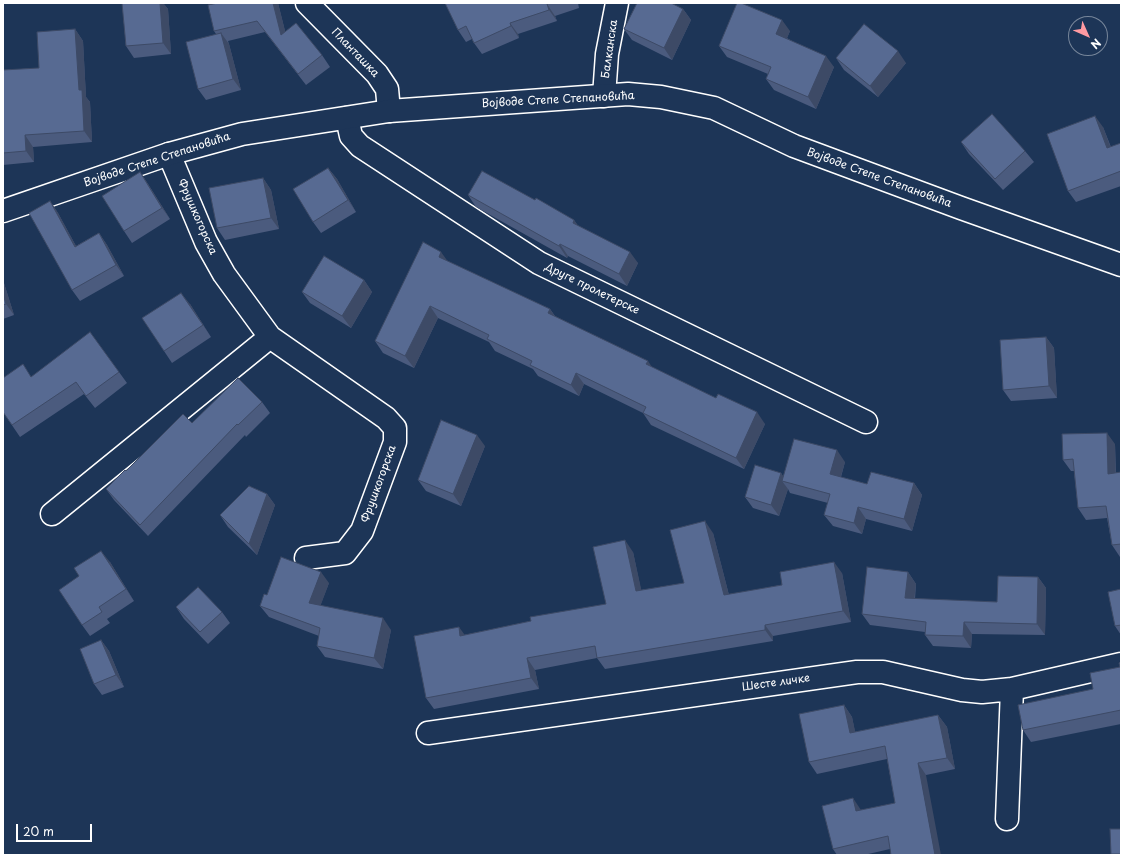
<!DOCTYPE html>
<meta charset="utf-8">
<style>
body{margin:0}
#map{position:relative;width:1124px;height:858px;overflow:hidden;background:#1d3557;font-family:"Playpen Sans",sans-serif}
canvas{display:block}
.frame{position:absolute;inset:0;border:4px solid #fff;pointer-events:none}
.north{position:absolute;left:1068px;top:16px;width:40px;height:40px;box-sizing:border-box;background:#1d3557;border:1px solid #77869a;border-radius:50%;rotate:135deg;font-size:11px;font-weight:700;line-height:16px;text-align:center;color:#fff}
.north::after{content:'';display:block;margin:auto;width:14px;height:18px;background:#ff9aa2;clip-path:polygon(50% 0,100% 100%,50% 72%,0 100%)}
.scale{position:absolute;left:16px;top:824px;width:76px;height:18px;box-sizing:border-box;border:2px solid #fff;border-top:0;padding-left:5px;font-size:12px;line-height:14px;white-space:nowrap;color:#fff;-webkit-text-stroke:3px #1d3557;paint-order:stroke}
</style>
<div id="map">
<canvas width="1124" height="858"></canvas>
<div class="frame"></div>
<div class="north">N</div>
<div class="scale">20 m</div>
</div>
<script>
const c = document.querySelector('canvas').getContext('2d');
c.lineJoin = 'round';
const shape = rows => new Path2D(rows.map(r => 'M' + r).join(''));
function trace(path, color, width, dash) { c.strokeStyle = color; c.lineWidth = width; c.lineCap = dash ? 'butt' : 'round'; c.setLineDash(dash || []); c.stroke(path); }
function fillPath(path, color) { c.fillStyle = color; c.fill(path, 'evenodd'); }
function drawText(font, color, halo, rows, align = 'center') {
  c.font = font + ' "Playpen Sans",sans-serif'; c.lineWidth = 3; c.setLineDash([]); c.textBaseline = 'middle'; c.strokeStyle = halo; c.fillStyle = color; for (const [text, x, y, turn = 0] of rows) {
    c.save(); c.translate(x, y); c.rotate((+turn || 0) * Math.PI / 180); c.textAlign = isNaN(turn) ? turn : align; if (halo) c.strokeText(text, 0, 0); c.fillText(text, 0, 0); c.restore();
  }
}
const street = shape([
 [307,3,377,74,387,89,389,111],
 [604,96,607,54,617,3],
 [347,118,351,136,360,146,539,263,866,422],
 [169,154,206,242,224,274,270,337,386,418,395,428,395,442,362,531,345,553,306,558],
 [52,514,270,337],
 [428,733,857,672,883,672,962,690,982,692,1012,689,1121,664],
 [1007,819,1012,689]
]);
const secondary = shape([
 [3,211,169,154,242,134,389,111,628,94,661,97,714,108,794,146,961,208,1121,265]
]);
const wall = shape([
 [122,3,163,3,168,9,171,54,134,58,126,46],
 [218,3,278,3,285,31,322,55,330,67,306,85,265,32,228,41,229,44,241,90,206,100,198,89,216,34,214,31],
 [445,3,578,3,579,8,555,16,557,21,518,34,519,38,482,54,474,43,472,39,466,42,458,30],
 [683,9,691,20,672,60,632,40,624,29],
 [75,29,83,41,86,97,90,102,92,142,33,147,34,162,3,165,3,70,39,68],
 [790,31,787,38,834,67,816,109,774,90,766,79,768,74,727,57,719,46],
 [836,58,906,63,878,97,844,70],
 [1103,127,1111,147,1121,143,1121,186,1076,202,1068,191],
 [961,142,1025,151,1034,162,1003,190,969,154],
 [328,168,337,179,356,212,321,233,313,222],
 [140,172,148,184,170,219,132,243,124,231],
 [263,178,271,190,279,229,225,240,217,228],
 [468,195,535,200,574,220,578,226,638,263,627,286,568,256,567,258,476,207],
 [50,201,58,213,76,246,99,233,107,245,124,276,80,301,72,290],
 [449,262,550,309,555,316,652,367,765,424,744,469,651,425,643,413,584,384,579,396,538,376,533,369,495,351,489,342,438,318,414,368,383,353,375,341],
 [3,280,14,315,3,319],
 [364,280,372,292,351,328,310,303,302,292],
 [190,304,211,337,172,363,164,351],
 [1046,337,1054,348,1057,398,1011,401,1003,390],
 [119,372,127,383,95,408,84,394,20,437,3,412,32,376],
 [262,402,270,413,246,437,245,435,148,536,114,500,106,489,126,471,192,423],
 [1115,444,1116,473,1121,472,1121,557,1120,557,1112,545,1107,518,1086,520,1078,508,1074,471,1071,471,1063,460],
 [485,446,461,506,426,491,418,480],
 [845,462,841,477,867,484,914,483,922,495,912,531,866,519,862,534,833,526,824,515,828,503,790,493,788,489,779,516,753,508,745,497,781,473,783,477],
 [267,494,275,505,257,555,228,527,220,515],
 [713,533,729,595,842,573,851,622,773,636,773,641,605,669,597,658,535,670,539,689,434,709,426,698,464,635,531,621,606,604,633,552,641,590,684,583],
 [110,562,134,601,107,619,110,623,90,636,82,625],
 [908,572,916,584,915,599,997,602,1038,577,1046,588,1045,635,972,634,971,648,933,646,925,635,925,632,870,625,862,614],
 [329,583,320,606,391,630,383,669,325,657,317,646,319,636,269,617,260,606,267,595],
 [1121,589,1121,635,1115,626],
 [176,607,222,612,230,623,208,644,184,619],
 [101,640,109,651,124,687,102,695,94,684],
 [1121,661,1121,724,1031,742,1023,730,1093,689,1120,667],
 [844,705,852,717,855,732,938,715,947,727,955,769,926,775,890,849,864,855,837,855,833,849,861,810,895,803,887,759,817,774,809,762],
 [1121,829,1121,855,1112,855,1111,854]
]);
const shadedWall = shape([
 [160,3,163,3,168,9,171,54,163,43],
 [273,3,278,3,289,47,281,35],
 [547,4,555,16,557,21,549,10],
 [683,9,691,20,672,60,664,48],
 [782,20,790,31,784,45,776,34],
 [510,23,518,34,519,38,511,26],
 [75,29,83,41,86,97,90,102,92,142,84,131,79,90],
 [221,33,229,44,241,90,233,79],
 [898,51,906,63,878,97,870,86],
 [826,56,834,67,816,109,808,97],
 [1095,116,1103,127,1115,159,1107,148],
 [25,135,33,147,34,162,26,151],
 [328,168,337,179,356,212,348,200],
 [140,172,148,184,170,219,162,208],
 [263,178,271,190,279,229,271,218],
 [50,201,58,213,83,259,75,247],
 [574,220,582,231,573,223],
 [99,233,107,245,124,276,116,265],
 [560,244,568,256,567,258,559,246],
 [441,252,449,263,439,257],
 [630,252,638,263,627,286,619,274],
 [3,280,14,315,6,304,3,294],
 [364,280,372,292,351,328,342,316],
 [181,293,190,304,211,337,203,325],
 [430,306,438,318,414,368,405,356],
 [550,309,558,321,548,313],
 [1046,337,1054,348,1057,398,1049,386],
 [648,361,656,373,646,364],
 [576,373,584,384,579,396,571,385],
 [757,412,765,424,744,469,736,458],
 [1107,433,1115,444,1116,485,1108,474],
 [477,435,485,446,461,506,453,494],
 [837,450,845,462,838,486,830,474],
 [781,473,788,483,782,481,788,489,779,516,771,505],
 [914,483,922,495,912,531,904,519],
 [267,494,275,505,257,555,249,544],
 [858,507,866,519,862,534,854,523],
 [705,521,713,533,732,607,724,595],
 [625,540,633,552,644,602,636,591],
 [101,551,110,562,134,601,126,589],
 [834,562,842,573,851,622,843,611],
 [321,572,329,583,317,615,309,603],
 [908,572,916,584,913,610,905,598],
 [1038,577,1046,588,1045,635,1037,624],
 [383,618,391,630,383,669,374,658],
 [964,622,972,634,971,648,963,636],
 [765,625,773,636,773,641,765,630],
 [459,627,467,638,460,636],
 [101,640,109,651,124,687,116,675],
 [527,658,535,670,539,689,531,678],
 [844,705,852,717,858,745,850,733],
 [938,715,947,727,955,769,947,758],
 [918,763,926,775,941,855,935,855],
 [853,798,861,810,856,811]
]);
const building = shape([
 [122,3,160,3,163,43,126,46,122,3],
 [218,3,273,3,281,35,296,23,322,55,298,74,257,21,214,31,208,5,218,3],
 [445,3,550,3,547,4,549,10,510,23,511,26,474,43,466,26,458,30,445,3],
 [637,3,671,3,683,9,664,48,624,29,637,3],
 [737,3,741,3,782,20,776,34,826,56,808,97,766,79,771,67,719,46,737,3],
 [864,24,898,51,870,86,836,58,864,24],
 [75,29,79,90,82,90,84,131,25,135,26,151,3,153,3,70,39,68,37,32,75,29],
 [221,33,233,79,198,89,186,42,221,33],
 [992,114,1025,151,995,179,961,142,992,114],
 [1095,116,1107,148,1121,143,1121,171,1068,191,1047,134,1095,116],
 [328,168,348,200,313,222,293,189,328,168],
 [482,171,535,200,536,198,574,220,573,223,630,252,619,274,560,244,559,246,468,195,482,171],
 [140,172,162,208,124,231,102,196,140,172],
 [263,178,271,218,217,228,209,188,263,178],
 [50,201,75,247,99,233,116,265,72,290,29,213,50,201],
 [423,242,441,252,439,257,550,309,548,313,648,361,646,364,716,398,718,394,757,412,736,458,643,413,646,407,576,373,571,385,530,365,532,361,487,339,489,335,430,306,405,356,375,341,423,242],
 [324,256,364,280,342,316,302,292,324,256],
 [181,293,203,325,164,351,142,318,181,293],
 [3,294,6,304,3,305,3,294],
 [90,332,119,372,86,396,76,382,12,425,3,412,3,378,23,364,31,377,90,332],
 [1046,337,1049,386,1003,390,1000,340,1046,337],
 [238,378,262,402,238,425,237,424,140,525,106,489,125,470,126,471,183,414,192,423,238,378],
 [441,420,477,435,453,494,418,480,441,420],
 [1107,433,1108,474,1121,472,1121,544,1112,545,1106,506,1078,508,1073,459,1063,460,1062,434,1107,433],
 [794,439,837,450,830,474,867,484,871,472,914,483,904,519,858,507,854,523,824,515,830,494,782,481,794,439],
 [755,465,781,473,771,505,745,497,755,465],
 [249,486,267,494,249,544,220,515,249,486],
 [705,521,724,595,782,585,780,572,834,562,843,611,765,625,765,630,597,658,595,646,527,658,531,678,426,698,414,636,459,627,460,636,531,621,530,617,606,604,593,547,625,540,636,591,684,583,670,530,705,521],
 [101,551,126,589,99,607,102,612,82,625,59,590,79,576,74,568,101,551],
 [281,557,321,572,309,603,383,618,374,658,317,646,320,628,260,606,264,594,267,595,281,557],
 [867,567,908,572,905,598,997,602,998,576,1038,577,1037,624,964,622,963,636,925,635,926,622,862,614,867,567],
 [198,587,222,612,200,632,176,607,198,587],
 [1121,589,1121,625,1115,626,1108,592,1121,589],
 [101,640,116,675,94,684,80,649,101,640],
 [1121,661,1121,710,1023,730,1018,705,1093,689,1090,673,1120,667,1119,663,1121,661],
 [844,705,850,733,938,715,947,758,918,763,935,855,891,855,888,836,833,849,822,806,853,798,856,811,895,803,885,746,809,762,799,714,844,705],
 [1110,829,1121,829,1121,854,1111,854,1110,829]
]);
const streetNames = [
 ["Балканска",610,49,-82],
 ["Планташка",355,53,46],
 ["Војводе Степе Степановића",558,100,-3],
 ["Војводе Степе Степановића",157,160,-18],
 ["Војводе Степе Степановића",879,178,20],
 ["Фрушкогорска",197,217,66],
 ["Друге пролетерске",592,289,26],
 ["Фрушкогорска",379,484,-70],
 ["Шесте личке",776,683,-8]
];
trace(street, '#fff', 25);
trace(secondary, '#fff', 25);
trace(street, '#1d3557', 22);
trace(secondary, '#1d3557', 22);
fillPath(wall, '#4b5b7e');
fillPath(shadedWall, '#3d4a66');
fillPath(building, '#576a92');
trace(building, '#3d4a66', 1);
drawText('11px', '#fff', '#1d3557', streetNames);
</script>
